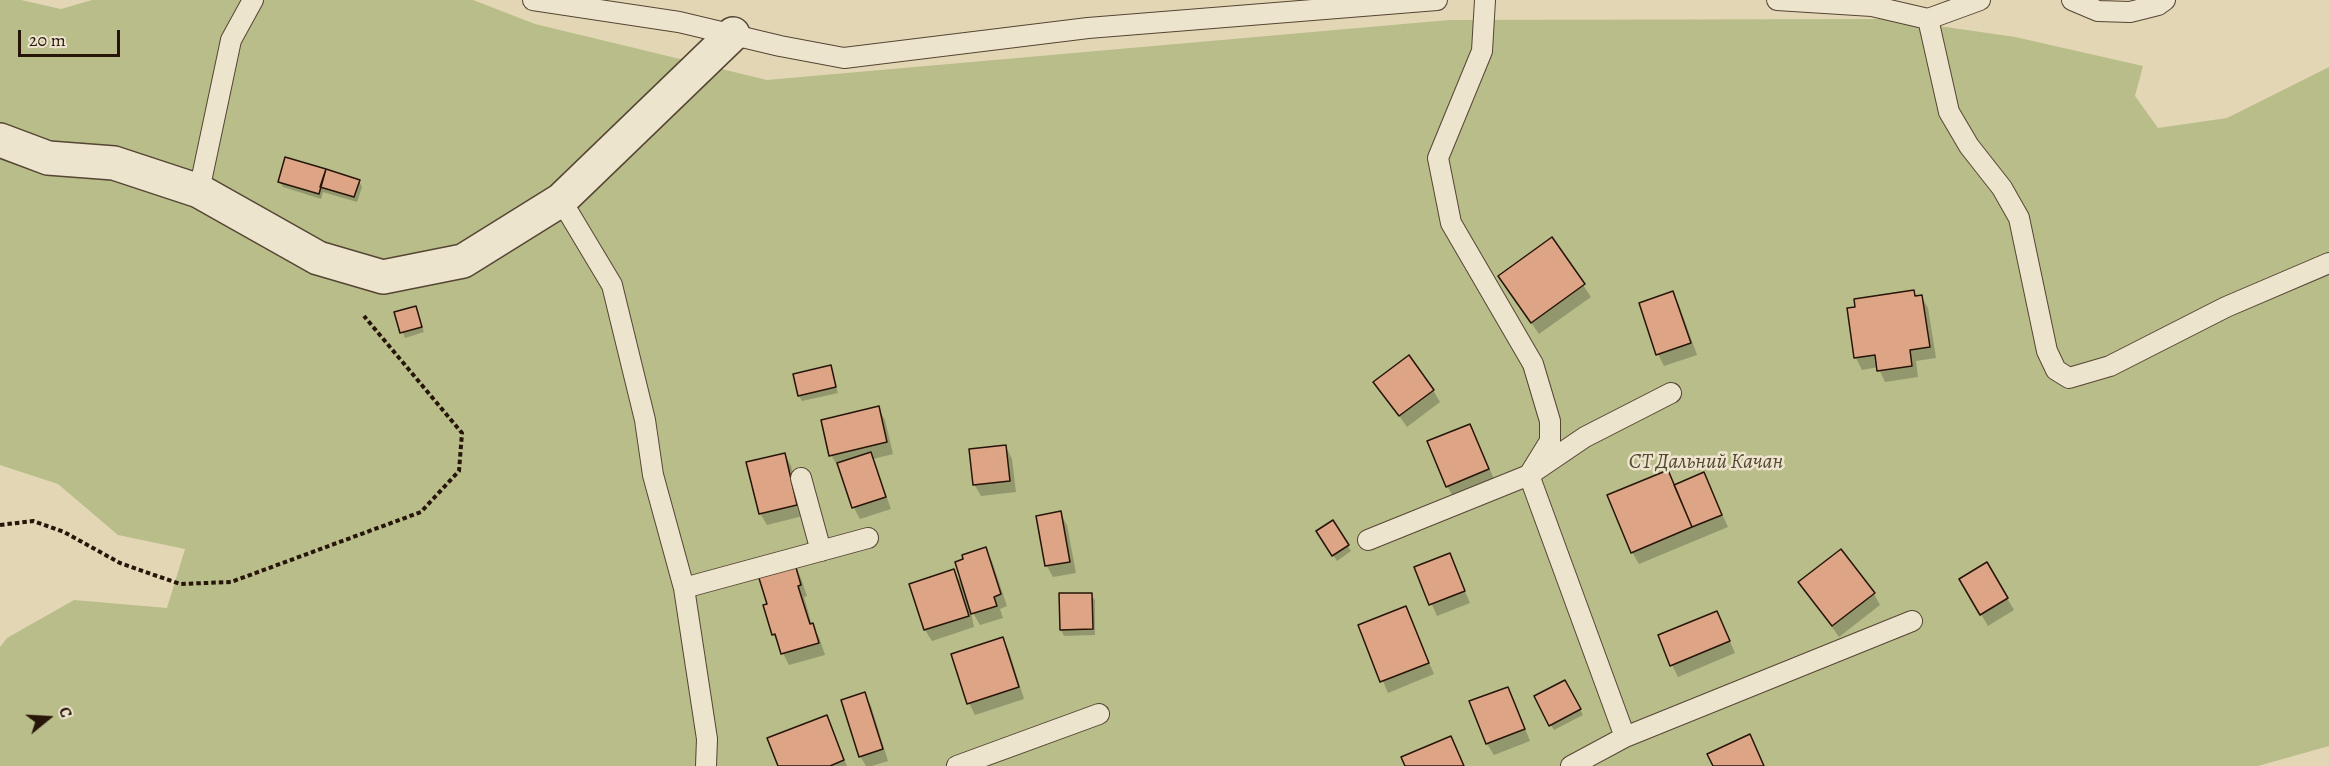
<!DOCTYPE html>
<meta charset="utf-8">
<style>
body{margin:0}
#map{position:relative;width:2329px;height:766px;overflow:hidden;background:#e3d6b4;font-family:Alegreya,serif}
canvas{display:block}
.north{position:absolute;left:18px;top:688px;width:60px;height:60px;-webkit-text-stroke:4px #ede4ce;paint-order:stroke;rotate:72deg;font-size:16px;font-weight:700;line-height:24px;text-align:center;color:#261508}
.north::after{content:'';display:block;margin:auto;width:21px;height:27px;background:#261508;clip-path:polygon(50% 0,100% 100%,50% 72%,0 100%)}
.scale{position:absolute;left:18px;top:30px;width:102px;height:27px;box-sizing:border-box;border:3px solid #261508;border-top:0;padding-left:8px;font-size:18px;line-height:21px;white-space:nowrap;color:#261508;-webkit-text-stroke:4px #ede4ce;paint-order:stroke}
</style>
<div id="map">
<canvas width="2329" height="766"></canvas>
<div class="north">С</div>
<div class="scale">20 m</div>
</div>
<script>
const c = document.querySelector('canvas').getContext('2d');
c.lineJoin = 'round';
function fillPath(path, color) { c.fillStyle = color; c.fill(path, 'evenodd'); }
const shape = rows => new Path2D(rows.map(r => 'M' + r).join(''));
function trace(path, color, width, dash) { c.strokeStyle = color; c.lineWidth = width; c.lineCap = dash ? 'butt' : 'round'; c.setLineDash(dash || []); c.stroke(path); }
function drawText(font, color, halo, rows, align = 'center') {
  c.font = font + ' Alegreya,serif'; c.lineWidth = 5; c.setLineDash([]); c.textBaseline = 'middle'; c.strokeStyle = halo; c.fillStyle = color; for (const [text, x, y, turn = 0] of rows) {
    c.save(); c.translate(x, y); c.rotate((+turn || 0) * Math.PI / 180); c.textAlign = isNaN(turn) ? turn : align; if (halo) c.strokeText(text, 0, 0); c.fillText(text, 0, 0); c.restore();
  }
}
const green = shape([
 [0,0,21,0,61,9,92,0,473,0,535,24,767,80,1449,20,1891,19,2015,37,2143,66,2135,96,2158,128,2227,118,2329,67,2329,746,2258,766,0,766,0,647,7,638,74,600,167,608,185,549,118,535,58,484,0,465]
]);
const shadow = shape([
 [359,181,362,187,357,202,323,192,321,199,283,187,280,182],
 [1552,239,1591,297,1539,334,1507,288],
 [1913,291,1917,297,1921,296,1928,308,1936,358,1916,361,1918,377,1885,382,1878,367,1862,370,1856,358,1848,309],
 [1673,293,1679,305,1697,355,1664,366,1658,354],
 [416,308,424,332,405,338,396,314],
 [830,367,838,393,802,401,799,396],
 [1375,382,1433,390,1440,402,1407,427],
 [878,408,885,420,893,454,873,459,891,509,860,519,854,508,840,466,838,467,831,455],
 [1470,425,1495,481,1454,498,1447,486],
 [1006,447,1012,459,1016,492,981,496,974,484],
 [785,454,791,466,803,516,767,525,760,513],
 [1667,472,1675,486,1704,474,1728,527,1639,564,1632,552],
 [1060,513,1067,525,1076,573,1053,577,1047,566,1038,517],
 [1333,522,1351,551,1337,561,1318,532],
 [985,549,992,561,1007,606,1000,609,1003,618,980,625,970,608,974,627,932,641,925,630,911,585,953,571,964,587],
 [1449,554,1470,603,1437,616,1416,568],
 [1987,564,2014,610,1988,626,1961,580],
 [795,566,801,578,807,596,804,597,812,625,819,637,825,655,789,665,773,634,768,606],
 [1800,582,1874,594,1880,605,1839,637],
 [1091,594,1095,600,1095,635,1064,636,1061,630,1060,595],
 [1405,607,1434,674,1388,693,1360,626],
 [1717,612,1735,653,1678,677,1672,665],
 [1002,639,1009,651,1024,699,975,715,969,703],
 [1565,682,1583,715,1554,730,1551,725],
 [1508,688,1514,700,1530,741,1494,755,1487,744],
 [864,694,871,706,888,761,872,766,866,766,860,756],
 [826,717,847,766,780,766]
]);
const building = shape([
 [285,157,326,169,319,194,278,182,285,157],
 [326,169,360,180,354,197,320,187,326,169],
 [1552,237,1585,284,1531,323,1498,276,1552,237],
 [1914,290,1915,296,1922,295,1930,347,1910,350,1912,366,1877,371,1875,355,1854,358,1847,308,1855,307,1854,299,1914,290],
 [1673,291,1691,343,1656,355,1639,303,1673,291],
 [416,306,422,327,400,333,394,312,416,306],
 [1409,355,1434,390,1399,416,1373,382,1409,355],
 [831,365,836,387,798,396,793,374,831,365],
 [879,406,887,442,829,456,821,420,879,406],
 [1470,424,1489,469,1446,487,1427,441,1470,424],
 [1006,445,1010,481,973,485,969,449,1006,445],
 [871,452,886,497,852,508,837,463,871,452],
 [785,453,797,505,759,514,746,462,785,453],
 [1668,470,1692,527,1631,553,1607,495,1668,470],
 [1704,472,1722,515,1692,527,1674,485,1704,472],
 [1061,511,1070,562,1045,566,1036,516,1061,511],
 [1333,520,1349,545,1332,556,1316,531,1333,520],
 [986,547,1001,594,994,597,997,606,971,614,955,562,963,559,962,555,986,547],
 [1841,549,1875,593,1832,626,1798,582,1841,549],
 [1450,553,1465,591,1429,605,1414,567,1450,553],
 [1987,562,2008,598,1980,615,1959,579,1987,562],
 [795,564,801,585,798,586,810,624,813,623,819,643,781,654,775,634,772,635,763,605,767,604,758,575,795,564],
 [954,569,969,616,924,630,909,584,954,569],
 [1059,593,1092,593,1093,629,1060,630,1059,593],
 [1406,606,1429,663,1380,682,1358,625,1406,606],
 [1717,611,1730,641,1670,666,1658,635,1717,611],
 [1003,637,1019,687,967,704,951,654,1003,637],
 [1565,680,1581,709,1549,726,1534,696,1565,680],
 [1508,687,1525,729,1486,744,1469,701,1508,687],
 [865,692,883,749,859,757,841,700,865,692],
 [827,715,844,760,830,766,778,766,767,738,827,715],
 [1750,734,1764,766,1713,766,1707,754,1750,734],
 [1451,736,1464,766,1405,766,1401,757,1451,736]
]);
const path = shape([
 [0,525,33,521,64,532,120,563,180,584,231,582,421,512,459,471,462,433,364,316]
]);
const service = shape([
 [533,0,679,22,780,46,844,58,1088,28,1437,0],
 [1485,0,1482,51,1438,158,1451,223,1533,364,1550,421,1550,441,1529,475,1625,737,1571,766],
 [1777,0,1872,6,1928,19,1980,0],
 [2072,0,2098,11,2130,12,2158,5,2165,0],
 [1928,19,1949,112,1969,146,2002,188,2019,218,2047,351,2056,370,2069,378,2110,366,2226,307,2329,263],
 [199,191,231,40,253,0],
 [561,200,612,285,645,420,653,475,684,588,707,739,706,766],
 [801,478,821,551],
 [1368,540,1529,475,1585,437,1671,393],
 [684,588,868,538],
 [1625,737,1912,621],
 [957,766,1099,714]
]);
const minor = shape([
 [0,140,48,158,114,163,199,191,318,258,383,277,463,261,561,200,733,34]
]);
const parkNames = [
 ["СТ Дальний Качан",1706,463]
];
fillPath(green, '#b8bd8a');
fillPath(shadow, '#0003');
fillPath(building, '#dda486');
trace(building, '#261508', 1.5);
trace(service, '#554533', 22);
trace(minor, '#554533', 36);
trace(path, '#261508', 4, [4.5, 3]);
trace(service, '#ede4ce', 20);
trace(minor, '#ede4ce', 33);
drawText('italic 21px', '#52472f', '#ede4ce', parkNames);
</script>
